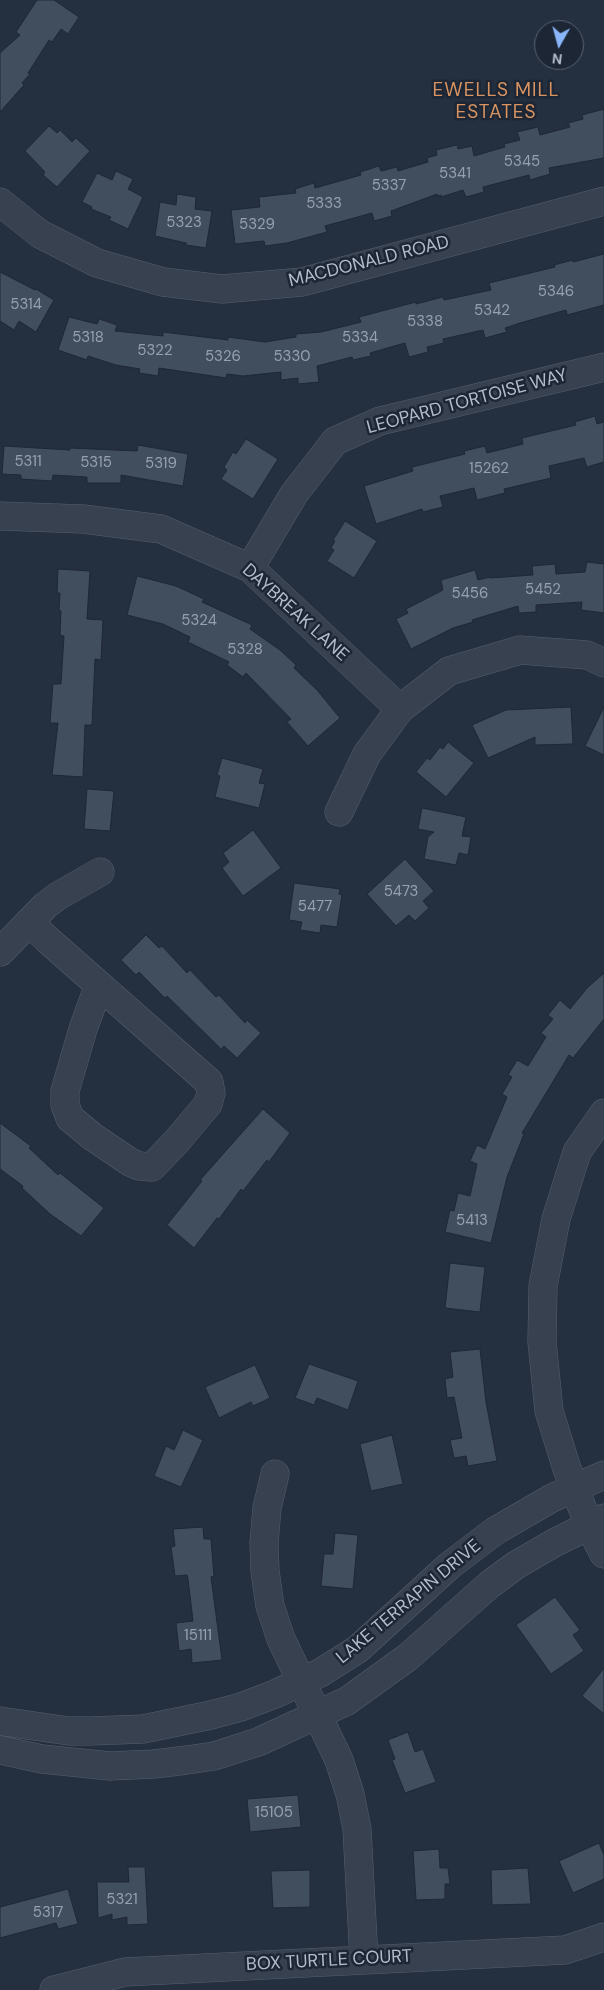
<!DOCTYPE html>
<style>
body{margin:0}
#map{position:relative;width:604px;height:1990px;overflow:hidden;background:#242f3f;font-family:"DM Sans",sans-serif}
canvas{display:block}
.north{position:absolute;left:534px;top:20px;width:50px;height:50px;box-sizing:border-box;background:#1d2634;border:1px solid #596270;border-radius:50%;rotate:187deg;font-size:14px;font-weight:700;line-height:20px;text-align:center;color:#b4bcca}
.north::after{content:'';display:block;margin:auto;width:18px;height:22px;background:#89b5fa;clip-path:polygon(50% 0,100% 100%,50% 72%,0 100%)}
</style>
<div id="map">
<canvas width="604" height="1990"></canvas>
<div class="north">N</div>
</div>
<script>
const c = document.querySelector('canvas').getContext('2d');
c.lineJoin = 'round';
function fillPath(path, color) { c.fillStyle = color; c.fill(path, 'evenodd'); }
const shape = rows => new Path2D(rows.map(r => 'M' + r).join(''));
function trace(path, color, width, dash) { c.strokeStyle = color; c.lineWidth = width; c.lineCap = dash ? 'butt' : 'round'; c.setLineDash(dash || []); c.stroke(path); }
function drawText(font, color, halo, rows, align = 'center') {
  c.font = font + ' "DM Sans",sans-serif'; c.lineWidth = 5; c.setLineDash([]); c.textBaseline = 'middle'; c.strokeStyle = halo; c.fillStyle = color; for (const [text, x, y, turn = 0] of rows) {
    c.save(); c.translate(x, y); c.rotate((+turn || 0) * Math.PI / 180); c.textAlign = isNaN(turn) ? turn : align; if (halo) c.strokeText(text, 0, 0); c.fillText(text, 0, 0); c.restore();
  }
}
const building = shape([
 [37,0,54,0,79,17,68,34,61,29,52,42,49,40,28,73,30,74,22,83,24,85,0,112,0,53,20,35,16,32,37,0],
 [604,109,604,158,549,168,550,174,530,180,529,175,483,187,484,192,466,197,463,190,441,197,441,195,437,196,437,194,391,211,392,216,374,221,372,213,325,226,327,232,287,243,265,246,264,241,235,244,231,210,260,207,259,197,296,193,295,189,314,183,315,188,361,175,360,172,379,166,381,171,397,167,398,171,428,162,427,158,437,155,436,150,457,145,458,149,472,146,474,156,505,147,504,144,520,140,517,132,538,127,540,135,570,127,568,123,583,119,582,115,604,109],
 [49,126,57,133,60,130,72,142,76,138,90,151,57,187,43,175,45,172,25,151,49,126],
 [116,171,133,179,128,189,143,197,128,229,109,220,111,217,91,209,92,207,82,202,97,173,112,180,116,171],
 [177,194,196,197,195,209,212,211,206,248,186,245,186,243,155,236,160,202,176,205,177,194],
 [604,254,604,305,567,315,566,310,520,323,505,328,507,332,485,338,483,330,443,339,444,343,427,347,428,352,409,357,405,343,370,353,371,356,353,360,352,357,317,366,319,382,298,384,298,378,281,380,281,372,243,376,227,374,226,378,159,368,158,376,139,373,140,369,116,365,88,356,87,360,58,350,69,317,97,324,99,319,117,325,115,331,163,336,163,332,228,340,228,337,265,342,296,337,296,334,321,332,361,322,359,317,416,302,416,304,443,297,444,300,491,290,489,283,555,267,554,265,573,260,573,262,604,254],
 [0,272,35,290,36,289,54,300,36,332,19,321,14,330,0,321,0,272],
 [595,416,597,424,604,422,604,462,587,467,584,458,549,466,551,478,504,489,505,493,477,500,474,488,440,496,443,507,423,512,422,509,376,524,364,486,413,471,412,467,465,454,464,451,485,446,487,453,523,444,522,438,576,425,575,422,595,416],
 [246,439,278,459,253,499,221,479,227,470,224,467,233,452,236,454,246,439],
 [138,445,188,454,183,486,121,475,121,483,87,483,87,477,53,475,52,481,21,479,21,475,2,474,4,446,70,450,70,448,137,451,138,445],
 [345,521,377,541,354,578,327,561,334,550,331,548,335,541,333,540,345,521],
 [587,562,604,564,604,613,581,610,582,602,536,605,536,612,519,613,518,606,472,620,473,622,453,628,411,649,396,619,408,613,406,609,443,590,441,580,475,570,478,580,490,577,490,578,533,575,532,566,555,564,556,574,585,572,587,562],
 [58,569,90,571,87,619,103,620,101,660,95,659,92,725,85,725,83,777,52,775,58,723,50,723,53,684,61,684,64,636,60,635,61,611,59,610,60,593,57,593,58,569],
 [137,576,176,586,204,599,202,602,252,625,250,629,280,650,296,665,294,668,317,690,340,718,308,746,287,722,291,719,246,673,243,677,227,665,229,662,188,642,190,637,163,624,127,615,137,576],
 [571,707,573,744,535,745,535,737,488,758,472,725,506,710,571,707],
 [604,707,604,755,585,746,604,707],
 [448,742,474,763,446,797,416,772,427,758,430,760,440,747,443,749,448,742],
 [222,758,263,769,259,783,265,784,259,808,215,797,220,776,217,775,222,758],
 [87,789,114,791,110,831,84,829,87,789],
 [422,808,466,817,462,836,471,837,468,855,459,853,456,865,424,859,428,837,434,832,418,829,422,808],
 [253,830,281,868,243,896,222,868,229,862,223,853,253,830],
 [405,859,434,891,423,901,429,908,415,921,409,915,396,926,367,894,405,859],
 [294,883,340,889,339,894,342,895,337,927,321,925,320,933,300,930,302,922,289,920,294,883],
 [146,935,159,948,162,946,187,973,190,970,216,997,219,995,245,1023,247,1020,261,1033,237,1058,224,1046,221,1049,167,996,165,998,139,972,136,975,121,960,146,935],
 [604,973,604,1019,573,1058,569,1055,522,1133,524,1134,507,1177,491,1243,445,1232,450,1210,454,1211,458,1193,470,1196,477,1164,470,1161,477,1145,485,1149,507,1097,502,1094,512,1077,508,1075,517,1060,528,1066,546,1037,541,1033,553,1019,548,1015,560,1000,570,1009,587,988,604,973],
 [263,1109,290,1133,269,1162,267,1160,243,1191,241,1189,219,1219,217,1218,194,1248,167,1225,202,1181,200,1180,263,1109],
 [0,1123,31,1146,29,1148,58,1175,60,1173,104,1208,81,1236,50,1214,22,1188,23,1186,0,1169,0,1123],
 [450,1263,485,1267,480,1312,445,1308,450,1263],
 [480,1349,486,1402,497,1461,468,1466,466,1456,454,1458,450,1440,462,1438,454,1397,447,1398,445,1379,453,1377,450,1352,480,1349],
 [309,1364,358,1381,348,1410,317,1398,314,1405,295,1398,309,1364],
 [255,1365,270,1398,253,1406,251,1402,219,1418,205,1387,255,1365],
 [183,1430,203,1440,181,1487,154,1476,166,1446,174,1450,183,1430],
 [392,1435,403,1484,371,1491,360,1444,392,1435],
 [203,1527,204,1539,211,1539,214,1576,211,1577,222,1660,192,1663,191,1649,179,1651,176,1623,193,1621,188,1579,187,1575,175,1576,171,1547,175,1546,173,1529,203,1527],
 [335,1533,358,1535,353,1589,321,1586,324,1554,333,1554,335,1533],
 [555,1597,580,1630,573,1635,584,1651,551,1674,516,1625,555,1597],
 [604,1668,604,1714,582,1696,604,1668],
 [408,1732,415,1752,423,1749,436,1782,405,1793,392,1760,395,1759,388,1740,408,1732],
 [298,1795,301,1827,250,1832,247,1799,298,1795],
 [599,1843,604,1855,604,1879,573,1893,559,1861,599,1843],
 [439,1849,440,1868,448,1868,450,1884,445,1884,445,1899,416,1900,413,1851,439,1849],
 [128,1867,145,1867,148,1924,127,1925,127,1917,112,1920,112,1914,98,1918,97,1882,129,1882,128,1867],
 [528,1868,531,1904,492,1905,491,1870,528,1868],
 [310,1870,310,1907,273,1908,271,1871,310,1870],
 [68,1889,78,1924,58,1929,56,1923,0,1938,0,1907,68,1889]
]);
const minor = shape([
 [0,202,40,234,97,263,163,282,222,289,302,282,604,201],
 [0,516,83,519,161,529,250,568,400,709],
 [250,568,294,494,335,441,380,421,604,367],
 [339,812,367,754,400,709,449,671,520,650,587,655,604,663],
 [29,922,49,941,99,985,209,1082,211,1093,208,1104,176,1142,152,1167,139,1166,130,1162,93,1137,70,1118,65,1105,65,1091,83,1029,99,985],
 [0,952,46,905,58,896,100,872],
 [604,1113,577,1152,556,1219,543,1286,542,1342,549,1411,567,1469,589,1525,604,1554],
 [275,1474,267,1508,264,1543,265,1571,270,1606,281,1639,339,1760,350,1794,357,1829,364,1960],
 [0,1721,69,1731,91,1731,143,1729,211,1715,241,1707,275,1694,320,1673,358,1649,449,1566,495,1531,552,1498,604,1475],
 [0,1750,42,1759,110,1766,154,1764,187,1760,214,1756,258,1742,347,1701,408,1657,489,1585,516,1565,554,1543,604,1518],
 [54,1990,125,1972,565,1950,604,1937]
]);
const numberNames = [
 ["5345",522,162],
 ["5341",455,174],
 ["5337",389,186],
 ["5333",324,204],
 ["5323",184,223],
 ["5329",257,225],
 ["5346",556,292],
 ["5314",26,305],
 ["5342",492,311],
 ["5338",425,322],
 ["5318",88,338],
 ["5334",360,338],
 ["5322",155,351],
 ["5326",223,357],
 ["5330",292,357],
 ["5311",28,462],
 ["5315",96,463],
 ["5319",161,464],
 ["15262",489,469],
 ["5452",543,590],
 ["5456",470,594],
 ["5324",199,621],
 ["5328",245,650],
 ["5473",401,892],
 ["5477",315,907],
 ["5413",472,1221],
 ["15111",198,1636],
 ["15105",274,1813],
 ["5321",122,1900],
 ["5317",48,1913]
];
const streetNames = [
 ["MACDONALD ROAD",369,262,-14],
 ["LEOPARD TORTOISE WAY",467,402,-15],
 ["DAYBREAK LANE",295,613,42],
 ["LAKE TERRAPIN DRIVE",409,1602,-40],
 ["BOX TURTLE COURT",329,1961,-3]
];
const neighbourhoodNames = [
 ["EWELLS MILL",496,91],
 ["ESTATES",496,113]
];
fillPath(building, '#404e5e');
trace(building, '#1f2836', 1);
trace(minor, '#565f6d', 29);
trace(minor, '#38414f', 28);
drawText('15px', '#97a0af', null, numberNames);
drawText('18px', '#b4bcca', '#1d2634', streetNames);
c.letterSpacing = '1px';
drawText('19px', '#d79462', '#1d2634', neighbourhoodNames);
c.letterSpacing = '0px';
</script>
